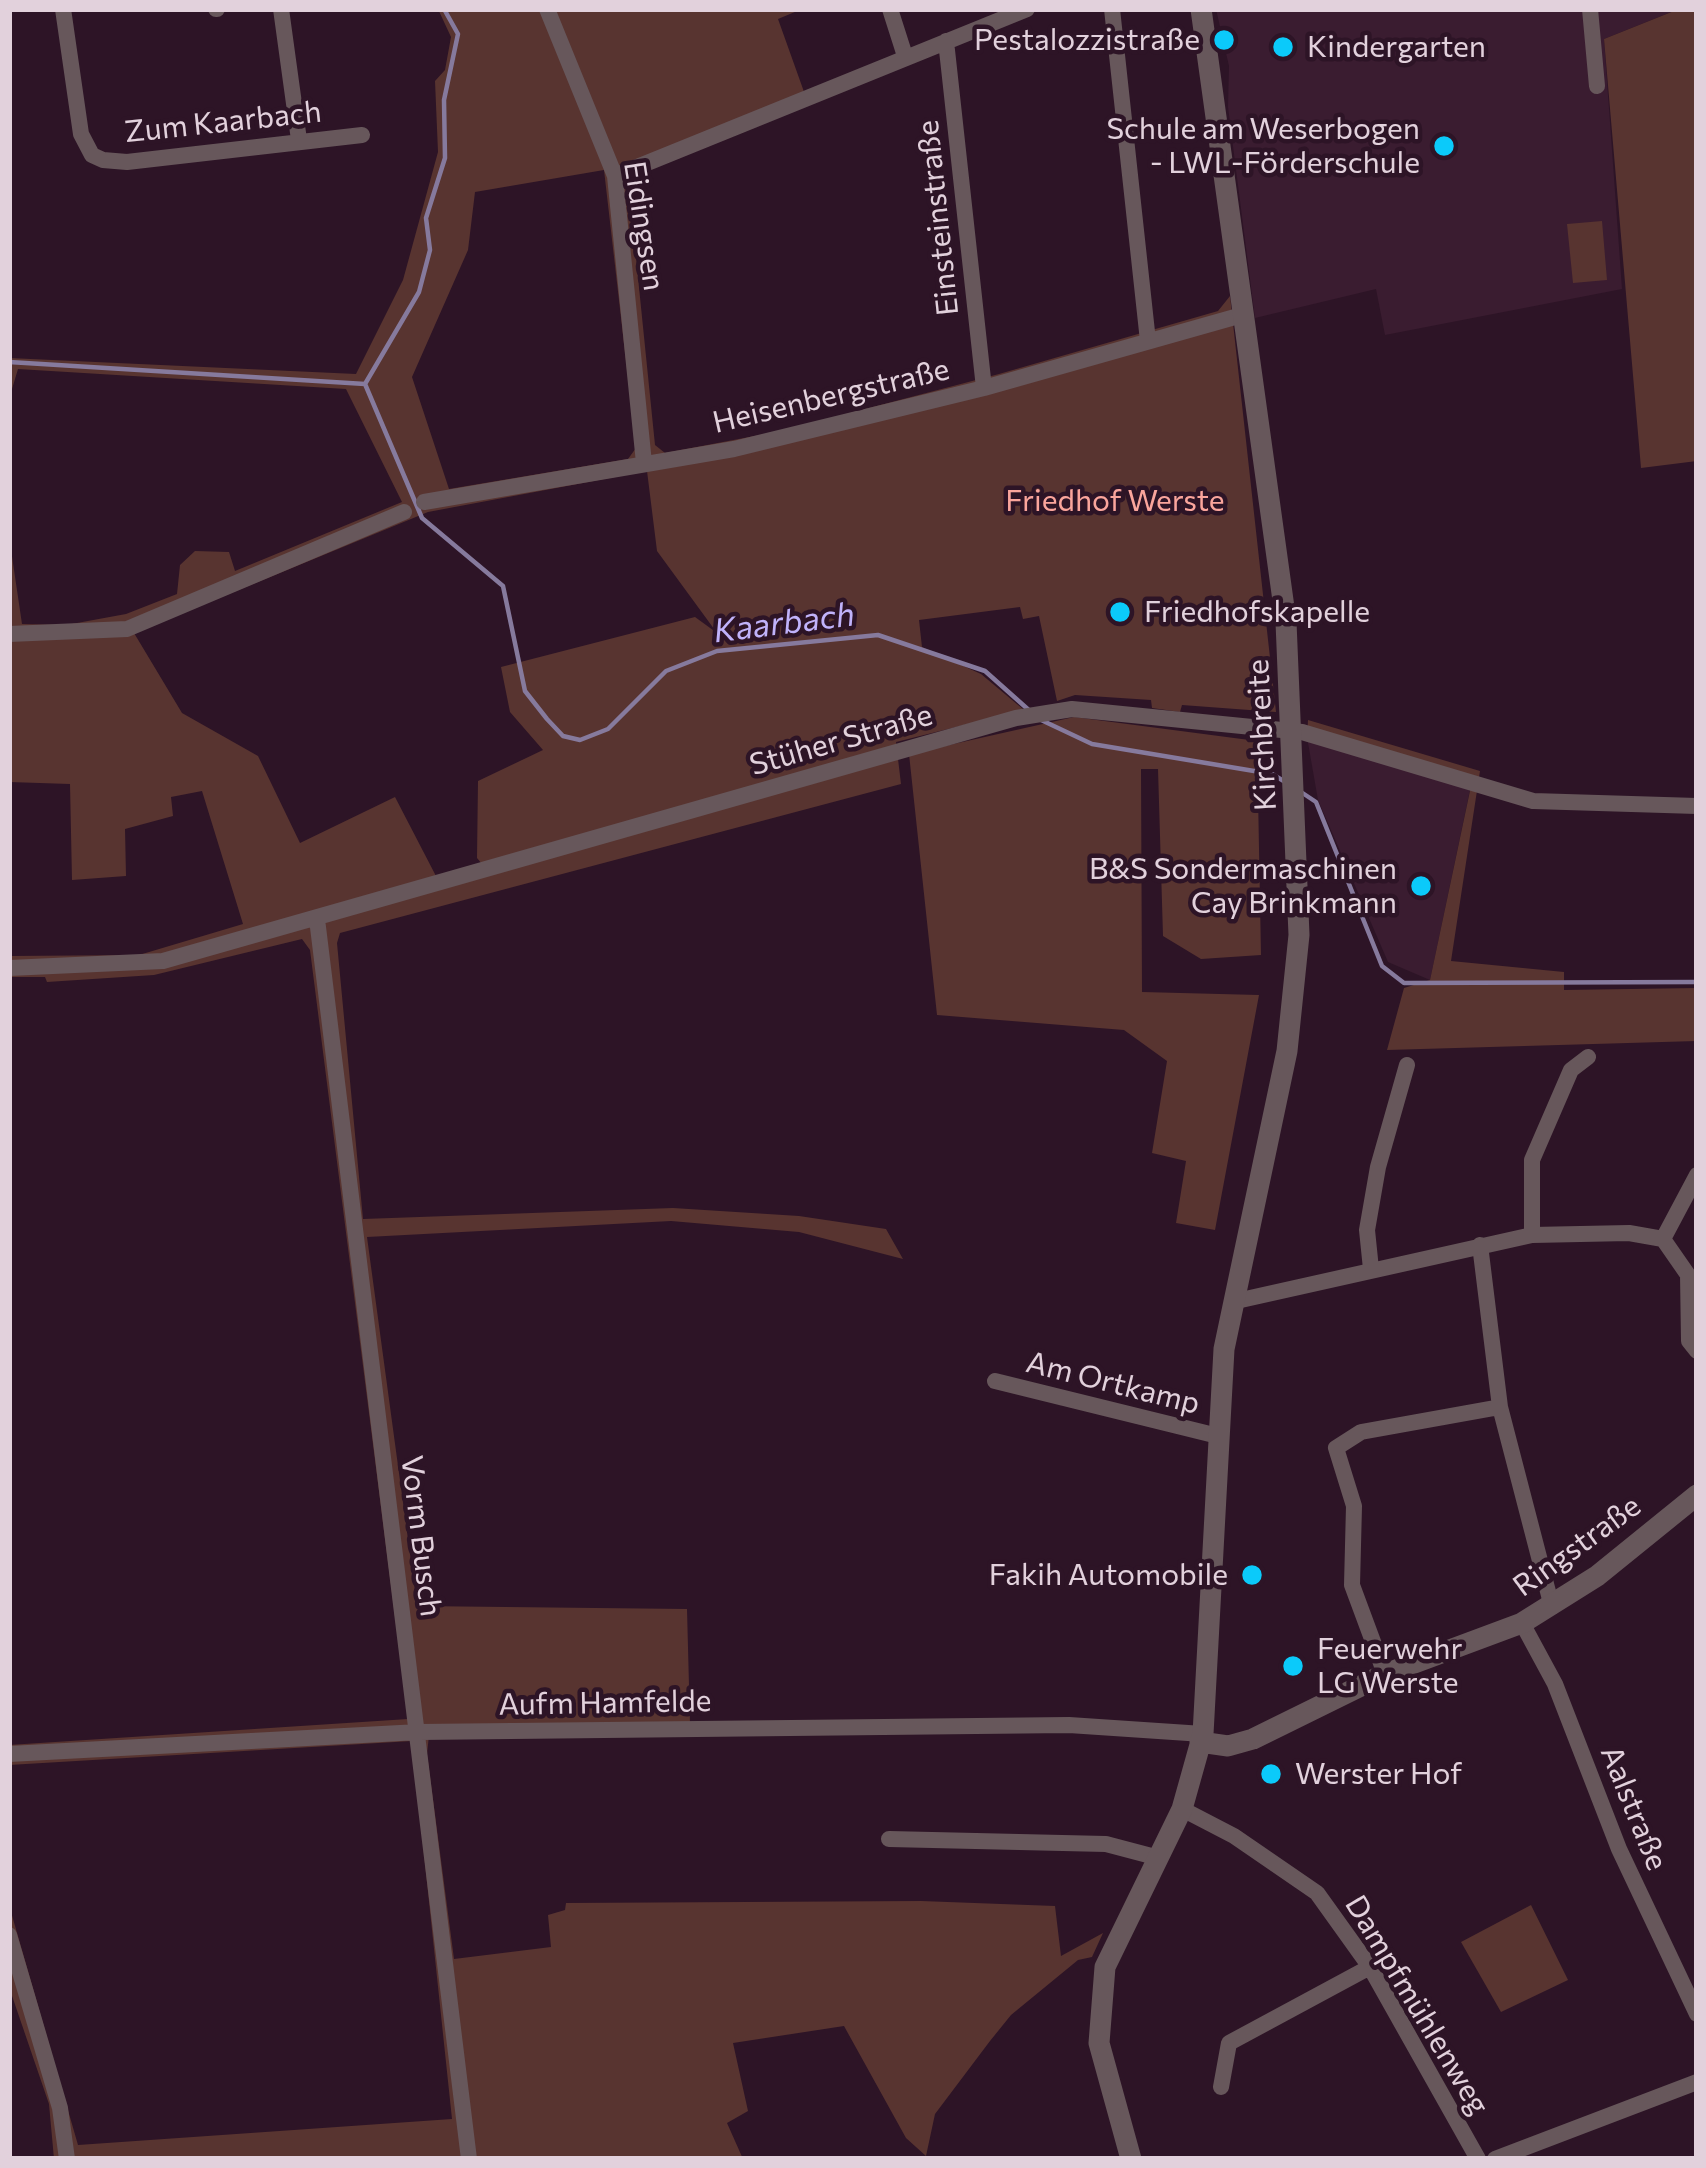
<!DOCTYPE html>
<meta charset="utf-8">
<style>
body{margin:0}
#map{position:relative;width:1706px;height:2168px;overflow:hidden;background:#2d1426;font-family:Commissioner,sans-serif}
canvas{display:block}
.frame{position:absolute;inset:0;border:12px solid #e2d1dc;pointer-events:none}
</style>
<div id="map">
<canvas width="1706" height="2168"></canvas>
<div class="frame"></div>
</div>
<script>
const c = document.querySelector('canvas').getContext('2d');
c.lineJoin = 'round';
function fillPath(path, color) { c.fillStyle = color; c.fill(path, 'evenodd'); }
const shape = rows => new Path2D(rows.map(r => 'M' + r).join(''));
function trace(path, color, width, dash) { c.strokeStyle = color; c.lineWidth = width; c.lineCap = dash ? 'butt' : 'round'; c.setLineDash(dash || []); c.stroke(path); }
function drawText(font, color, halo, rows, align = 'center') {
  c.font = font + ' Commissioner,sans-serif'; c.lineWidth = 9; c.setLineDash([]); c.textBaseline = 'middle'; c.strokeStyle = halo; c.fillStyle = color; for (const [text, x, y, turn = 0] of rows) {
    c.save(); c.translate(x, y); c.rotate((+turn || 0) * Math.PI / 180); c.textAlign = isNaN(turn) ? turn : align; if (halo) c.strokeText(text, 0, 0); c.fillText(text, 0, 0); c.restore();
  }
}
const built = shape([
 [1216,9,1679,9,1604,39,1622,289,1385,335,1376,289,1255,318,1228,107,1229,66],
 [1307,737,1471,785,1430,980,1388,962,1318,800]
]);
const green = shape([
 [438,9,802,9,778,19,808,103,637,173,629,189,655,445,665,453,781,431,999,374,1218,311,1230,296,1276,712,1182,705,1180,712,1152,708,1151,700,1075,695,1057,701,1039,616,1023,619,1020,607,919,620,922,647,981,674,1024,710,896,742,901,784,340,933,337,943,363,1219,673,1208,799,1216,886,1229,903,1259,799,1232,671,1221,367,1237,417,1606,687,1609,690,1724,430,1726,427,1754,454,1959,551,1947,548,1915,565,1910,566,1903,921,1901,1055,1906,1061,1956,1103,1933,1092,1957,1078,1960,1011,2015,990,2041,935,2114,926,2156,906,2138,844,2026,733,2043,748,2111,727,2123,743,2159,54,2159,49,2104,9,1987,9,1905,78,2145,452,2119,412,1741,9,1765,9,1745,408,1719,310,950,302,939,154,975,47,982,45,977,9,977,9,956,139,955,243,924,202,791,171,797,173,816,125,829,126,876,72,880,70,784,9,782,9,536,22,624,66,625,126,614,177,594,180,565,195,551,229,552,235,571,402,502,346,389,18,369,9,399,9,358,356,374,403,280,438,152,435,81,445,70,451,37],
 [604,170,636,448,628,459,449,489,412,377,468,250,475,192],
 [647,471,657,551,717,633,695,617,501,667,510,712,543,750,478,781,477,858,482,864,437,878,395,797,300,843,258,756,182,713,134,633,428,512],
 [1679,9,1697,9,1697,461,1641,468,1604,39],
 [1602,221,1607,280,1573,283,1567,224],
 [1074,717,1257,741,1261,955,1201,959,1163,936,1158,769,1141,769,1142,992,1259,995,1215,1230,1176,1223,1186,1161,1152,1153,1167,1061,1124,1030,937,1015,909,754],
 [1308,720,1480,771,1451,961,1564,972,1564,990,1697,988,1697,1041,1387,1050,1404,988,1430,980,1471,786,1307,737],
 [1531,1905,1568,1980,1501,2012,1461,1942]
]);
const stream = shape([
 [444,9,458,34,444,100,445,158,426,218,430,250,419,292,365,384,422,518,503,586,525,691,547,719,563,736,580,740,608,729,666,671,717,651,878,635,985,671,1031,712],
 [9,362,365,384],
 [1039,719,1092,744,1272,774,1287,783],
 [1301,792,1316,802,1382,966,1404,983,1697,982]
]);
const minor = shape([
 [63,9,81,134,92,155,103,160,127,162,362,135],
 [216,9,217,9],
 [281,9,299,140],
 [547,9,615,176,644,463],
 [890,9,905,56],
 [1112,9,1148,341],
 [1590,9,1597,86],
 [946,41,984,388],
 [615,176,1027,9],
 [424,502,734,449,984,388,1242,315],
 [9,634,127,629,404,512],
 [317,919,469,2159],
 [9,968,163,961,1016,718,1072,709,1302,732,1533,801,1697,806],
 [1532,1235,1532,1160,1571,1070,1588,1057],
 [1663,1239,1697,1175],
 [1480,1245,1500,1407,1552,1607],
 [1371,1269,1367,1230,1378,1167,1407,1065],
 [1232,1302,1532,1235,1629,1233,1663,1239,1688,1275,1689,1341,1697,1351],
 [995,1381,1218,1436],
 [1522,1623,1555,1684,1619,1849,1697,2014],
 [1385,1674,1352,1585,1354,1506,1336,1448,1361,1432,1500,1407],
 [9,1754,419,1732,1069,1725,1203,1734],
 [1182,1809,1234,1836,1317,1893,1370,1967,1478,2159],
 [889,1839,1106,1844,1159,1858],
 [9,1935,60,2108,67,2159],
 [1221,2087,1229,2043,1370,1967],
 [1495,2159,1697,2082]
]);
const tertiary = shape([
 [1200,1742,1228,1746,1253,1739,1385,1674,1522,1623,1597,1576,1697,1495],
 [1131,2159,1099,2043,1105,1967,1182,1809,1203,1734,1224,1349,1287,1051,1299,935,1286,622,1201,9]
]);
const markers = [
 [1224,40,12,"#0bcafa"],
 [1283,47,12,"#0bcafa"],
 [1444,146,12,"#0bcafa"],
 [1120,612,12,"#0bcafa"],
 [1421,886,12,"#0bcafa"],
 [1252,1575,12,"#0bcafa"],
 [1293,1666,12,"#0bcafa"],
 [1271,1774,12,"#0bcafa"]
];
const poiNames = [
 ["Pestalozzistraße",1200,40],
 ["Kindergarten",1307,47,"left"],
 ["Schule am Weserbogen",1420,129],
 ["- LWL-Förderschule",1420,163],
 ["Friedhofskapelle",1144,612,"left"],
 ["B&S Sondermaschinen",1397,869],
 ["Cay Brinkmann",1397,903],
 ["Fakih Automobile",1228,1575],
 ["Feuerwehr",1317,1649,"left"],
 ["LG Werste",1317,1683,"left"],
 ["Werster Hof",1295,1774,"left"]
];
const streetNames = [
 ["Zum Kaarbach",223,122,-6],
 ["Einsteinstraße",938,218,-96],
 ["Eidingsen",644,226,81],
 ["Heisenbergstraße",831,396,-13],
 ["Kirchbreite",1262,735,-93],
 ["Stüher Straße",841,740,-16],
 ["Am Ortkamp",1113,1383,14],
 ["Vorm Busch",421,1536,83],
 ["Ringstraße",1577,1546,-36],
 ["Aufm Hamfelde",605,1703,-1],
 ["Aalstraße",1634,1808,68],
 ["Dampfmühlenweg",1417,2005,59]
];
const parkNames = [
 ["Friedhof Werste",1115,501]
];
const waterNames = [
 ["Kaarbach",784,623,-7]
];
fillPath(built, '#3a1c30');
fillPath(green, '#583430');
trace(stream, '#867a9d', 4.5);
trace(minor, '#67575b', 16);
trace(tertiary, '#67575b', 21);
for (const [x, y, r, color] of markers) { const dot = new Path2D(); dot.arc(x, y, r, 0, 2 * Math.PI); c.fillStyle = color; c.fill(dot); trace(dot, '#2d1426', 4.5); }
drawText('30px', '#e2d1dc', '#2d1426', poiNames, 'right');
drawText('30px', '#e2d1dc', '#2d1426', streetNames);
drawText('30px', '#faa59c', '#2d1426', parkNames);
drawText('italic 33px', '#c0b2fa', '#2d1426', waterNames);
</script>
